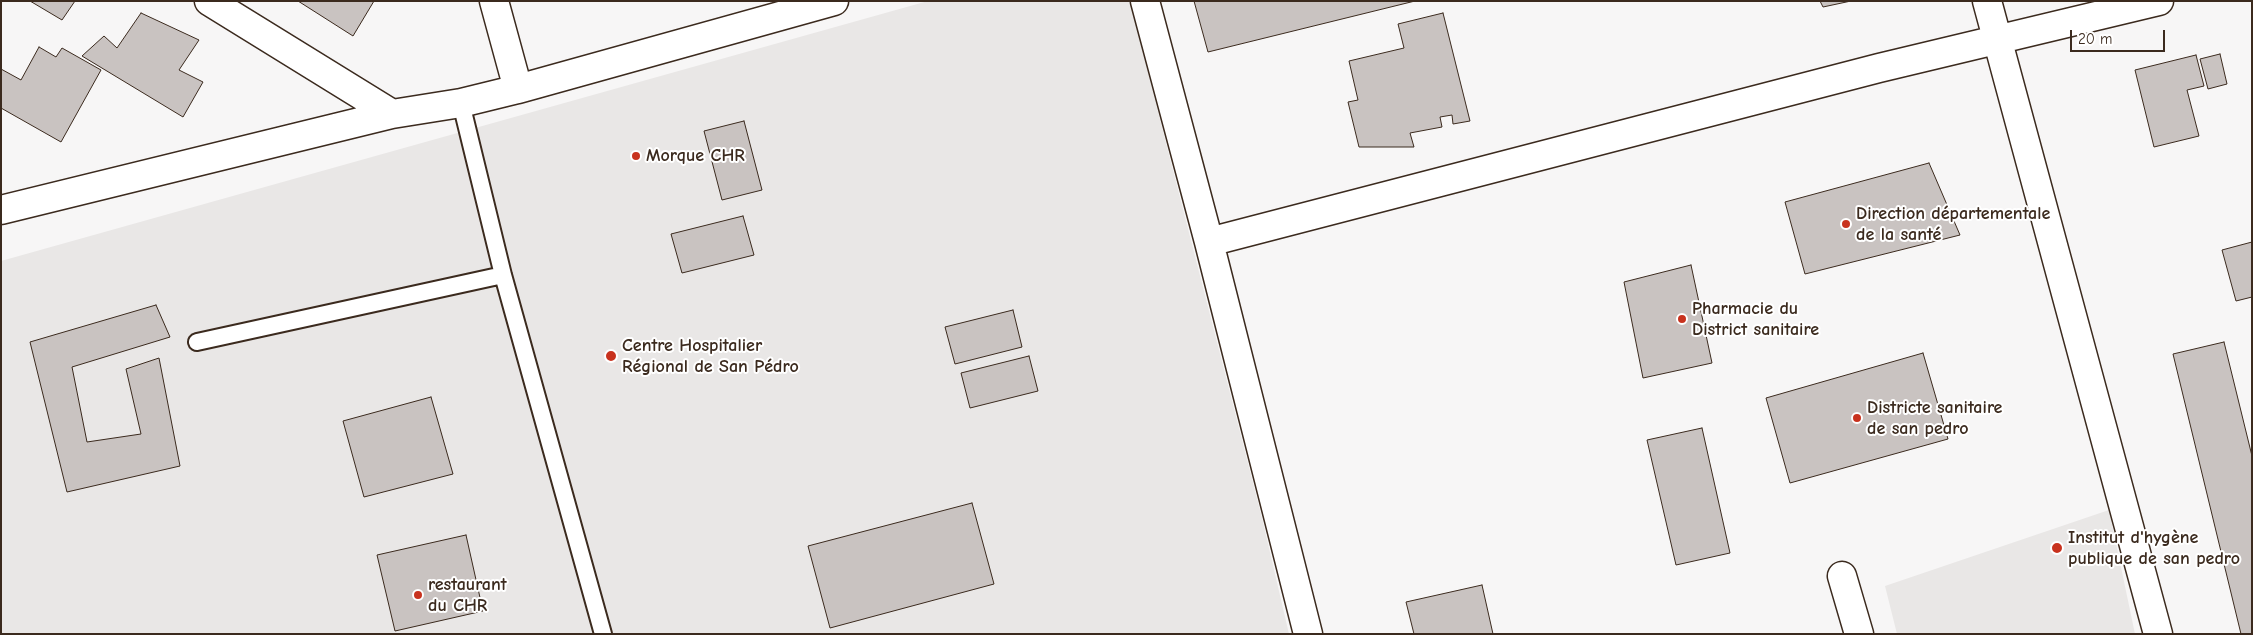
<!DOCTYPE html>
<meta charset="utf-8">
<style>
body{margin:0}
#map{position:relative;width:2253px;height:635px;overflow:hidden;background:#f7f6f6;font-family:"Comic Neue",sans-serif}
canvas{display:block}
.frame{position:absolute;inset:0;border:2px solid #3b2a1e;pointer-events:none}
.scale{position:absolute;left:2070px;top:30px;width:95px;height:22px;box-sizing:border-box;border:2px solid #3b2a1e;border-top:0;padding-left:6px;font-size:15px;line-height:18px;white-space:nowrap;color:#3b2a1e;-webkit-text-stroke:4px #fff;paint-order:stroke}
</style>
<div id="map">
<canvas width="2253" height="635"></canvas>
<div class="frame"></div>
<div class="scale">20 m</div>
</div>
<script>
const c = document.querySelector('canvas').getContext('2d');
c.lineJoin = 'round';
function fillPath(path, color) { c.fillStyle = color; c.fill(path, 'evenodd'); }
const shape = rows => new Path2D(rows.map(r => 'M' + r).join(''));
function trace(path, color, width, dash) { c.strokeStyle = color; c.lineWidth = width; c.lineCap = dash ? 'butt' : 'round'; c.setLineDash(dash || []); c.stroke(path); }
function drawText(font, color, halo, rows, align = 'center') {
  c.font = font + ' "Comic Neue",sans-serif'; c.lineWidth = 4; c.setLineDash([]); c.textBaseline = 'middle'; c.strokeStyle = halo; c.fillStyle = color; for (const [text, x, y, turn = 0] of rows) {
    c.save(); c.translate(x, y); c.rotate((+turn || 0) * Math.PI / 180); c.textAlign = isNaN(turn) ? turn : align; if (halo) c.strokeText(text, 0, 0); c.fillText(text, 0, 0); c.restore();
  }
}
const built = shape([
 [928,1,1128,1,1131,6,1262,518,1289,634,1,634,1,261],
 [2109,510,2135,634,1897,634,1885,586]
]);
const building = shape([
 [30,1,75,1,62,20,30,1],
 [298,1,374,1,353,36,298,1],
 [1194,1,1415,1,1208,52,1194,1],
 [1820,1,1851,1,1823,7,1820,1],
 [141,13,199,40,179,70,203,82,183,117,82,56,104,36,117,48,141,13],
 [1443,13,1470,121,1453,124,1452,115,1440,117,1442,127,1410,133,1414,147,1359,147,1348,102,1358,100,1349,61,1404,48,1398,24,1443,13],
 [39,47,56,57,62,48,101,70,61,142,1,108,1,69,21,80,39,47],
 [2220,54,2227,84,2208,89,2200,59,2220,54],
 [2196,55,2204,86,2187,90,2199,136,2154,147,2135,70,2196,55],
 [744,121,762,190,722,200,704,131,744,121],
 [1929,163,1960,235,1805,274,1785,202,1929,163],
 [743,216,754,255,682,273,671,234,743,216],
 [2252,242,2252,297,2236,301,2222,250,2252,242],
 [1691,265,1712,363,1643,378,1624,282,1691,265],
 [156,305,170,337,72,367,87,442,141,434,126,369,159,358,180,466,67,492,30,342,156,305],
 [1013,310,1022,347,955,364,945,327,1013,310],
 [2224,342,2252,456,2252,634,2241,634,2173,354,2224,342],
 [1923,353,1948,439,1790,483,1766,398,1923,353],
 [1029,356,1038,391,970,408,961,373,1029,356],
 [431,397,453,474,364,497,343,421,431,397],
 [1702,428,1730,553,1676,565,1647,440,1702,428],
 [972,503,994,584,830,628,808,546,972,503],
 [466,535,483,611,395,631,377,555,466,535],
 [1482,585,1493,634,1414,634,1406,602,1482,585]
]);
const service = shape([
 [461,103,503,275,603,634],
 [197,342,503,275]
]);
const minor = shape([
 [209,1,392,114],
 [494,1,518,89],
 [1145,1,1209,242,1308,634],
 [1987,1,2158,634],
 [1,210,392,114,461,103,518,89,834,1],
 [1209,242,1879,68,2159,1],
 [1842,576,1859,634]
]);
const markers = [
 [636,156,5,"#c8321e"],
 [1846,224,5,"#c8321e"],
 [1682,319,5,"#c8321e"],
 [611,356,6,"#c8321e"],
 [1857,418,5,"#c8321e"],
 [2057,548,6,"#c8321e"],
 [418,595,5,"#c8321e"]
];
const poiNames = [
 ["Morque CHR",646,156],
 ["Direction départementale",1856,214],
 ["de la santé",1856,235],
 ["Pharmacie du",1692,309],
 ["District sanitaire",1692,330],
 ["Centre Hospitalier",622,346],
 ["Régional de San Pédro",622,367],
 ["Districte sanitaire",1867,408],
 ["de san pedro",1867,429],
 ["Institut d'hygène",2068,538],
 ["publique de san pedro",2068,559],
 ["restaurant",428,585],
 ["du CHR",428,606]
];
fillPath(built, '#e9e7e6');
fillPath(building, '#c9c3c1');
trace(building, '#3b2a1e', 1);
trace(service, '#3b2a1e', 20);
trace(minor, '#3b2a1e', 31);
trace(service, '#fff', 16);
trace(minor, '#fff', 28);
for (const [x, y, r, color] of markers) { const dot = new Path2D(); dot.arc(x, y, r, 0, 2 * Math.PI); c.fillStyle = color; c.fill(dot); trace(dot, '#fff', 2); }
drawText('bold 18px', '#3b2a1e', '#fff', poiNames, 'left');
</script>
